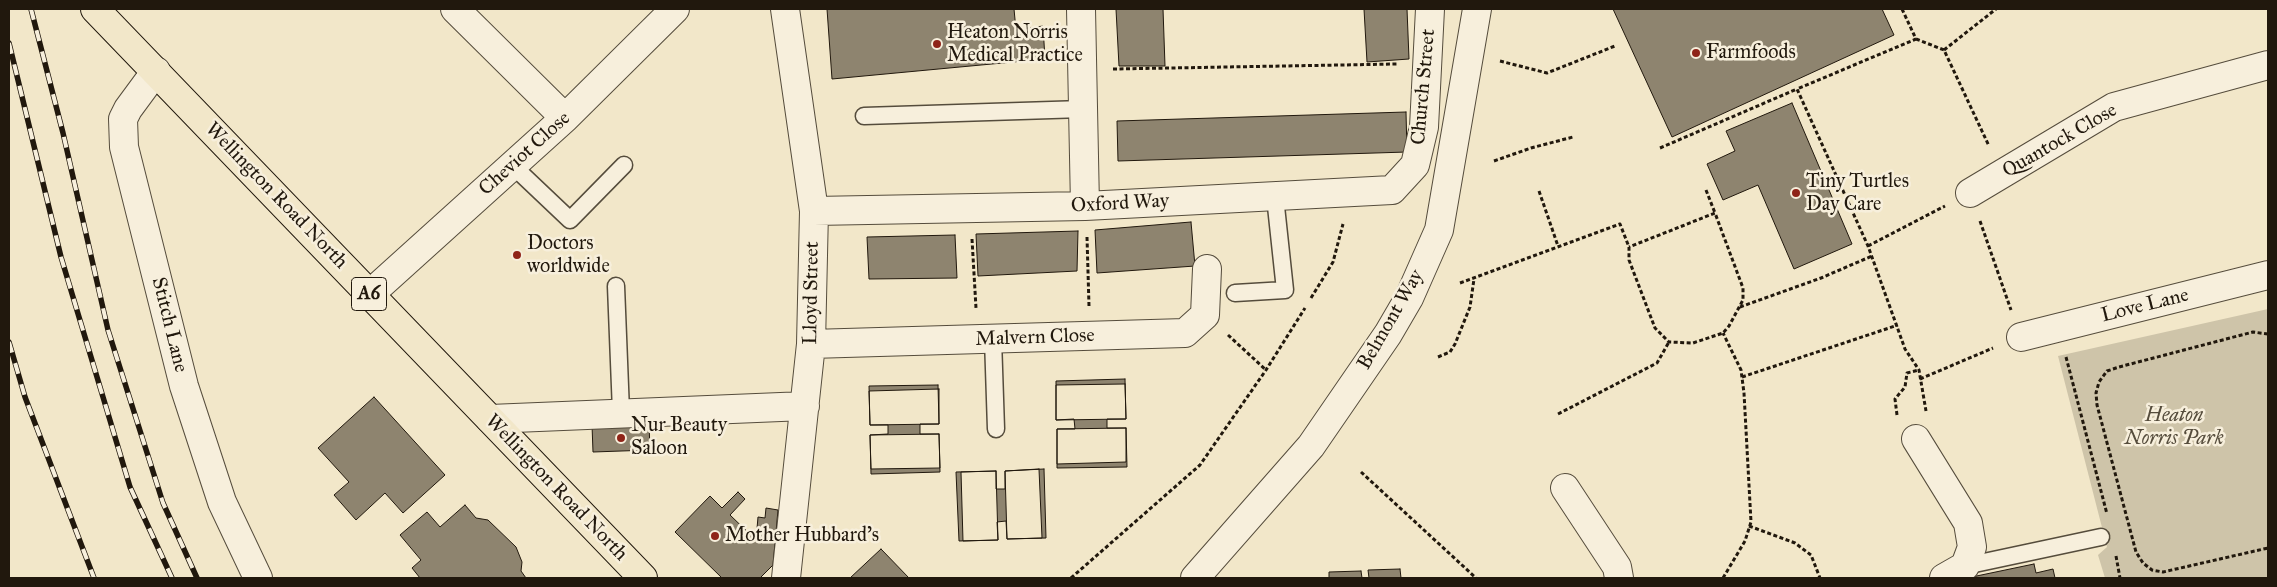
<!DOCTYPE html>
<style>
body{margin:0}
#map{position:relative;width:2277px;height:587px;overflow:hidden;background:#f2e7c9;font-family:"IM FELL Great Primer",serif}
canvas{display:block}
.frame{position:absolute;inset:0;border:10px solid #21180d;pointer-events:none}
</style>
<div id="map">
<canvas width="2277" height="587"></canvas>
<div class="frame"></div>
</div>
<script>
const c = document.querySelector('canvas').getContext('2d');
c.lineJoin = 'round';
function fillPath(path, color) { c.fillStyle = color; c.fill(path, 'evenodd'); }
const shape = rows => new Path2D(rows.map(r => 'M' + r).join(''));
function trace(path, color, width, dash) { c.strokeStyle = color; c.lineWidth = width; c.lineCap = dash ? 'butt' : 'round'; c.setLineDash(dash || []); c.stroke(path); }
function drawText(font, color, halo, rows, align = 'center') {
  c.font = font + ' "IM FELL Great Primer",serif'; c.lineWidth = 5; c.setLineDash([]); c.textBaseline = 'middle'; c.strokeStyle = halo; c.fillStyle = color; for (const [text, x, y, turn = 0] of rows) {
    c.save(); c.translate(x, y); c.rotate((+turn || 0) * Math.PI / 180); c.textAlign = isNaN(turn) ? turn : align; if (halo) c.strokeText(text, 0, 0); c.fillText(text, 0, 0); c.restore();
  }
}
const green = shape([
 [2268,309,2268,578,2105,578,2098,555,2107,547,2058,356]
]);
const building = shape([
 [827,9,1014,9,1016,30,1043,26,1045,59,832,79,827,9],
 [1116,9,1163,9,1165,66,1119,66,1116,9],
 [1364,9,1407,9,1409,59,1367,62,1364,9],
 [1613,9,1882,9,1894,35,1672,137,1613,9],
 [1792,103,1852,244,1794,269,1758,185,1723,200,1707,164,1735,151,1726,131,1792,103],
 [1406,112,1407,152,1118,161,1117,121,1406,112],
 [1191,222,1195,266,1097,273,1095,230,1191,222],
 [1078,231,1077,271,978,276,976,234,1078,231],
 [955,235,957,278,869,279,867,237,955,235],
 [1125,379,1126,419,1107,419,1107,428,1126,428,1127,467,1057,468,1057,429,1075,429,1074,419,1056,420,1056,381,1125,379],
 [1125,384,1126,419,1056,420,1056,385,1125,384],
 [938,385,939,424,920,424,920,434,939,434,940,472,871,474,870,435,888,434,888,425,870,425,869,386,938,385],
 [939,389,939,424,870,425,869,391,939,389],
 [374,397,445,475,403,513,385,493,356,520,334,495,349,482,318,448,374,397],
 [649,423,650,450,593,452,592,425,649,423],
 [1126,428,1126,462,1057,464,1057,429,1126,428],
 [939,434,940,468,871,469,870,435,939,434],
 [1039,469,1042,538,1007,539,1005,471,1039,469],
 [1044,469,1046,538,1007,539,1006,521,997,522,998,540,959,541,956,472,996,471,996,489,1005,489,1005,471,1044,469],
 [996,471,998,540,963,541,961,472,996,471],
 [738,492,745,499,730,515,756,540,758,517,765,518,766,508,778,510,773,565,760,578,722,578,675,532,710,496,722,508,738,492],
 [465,505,476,518,488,520,516,547,522,562,521,571,526,578,420,578,412,568,421,560,400,535,427,512,440,527,465,505],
 [881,549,909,578,850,578,881,549],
 [2034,564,2036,573,2053,569,2055,578,1967,578,2034,564],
 [1400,569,1401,578,1369,578,1368,570,1400,569],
 [1361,571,1362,578,1329,578,1329,572,1361,571]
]);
const path = shape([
 [1902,9,1916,39,1797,89,1868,246,1905,349,1919,370,1926,411],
 [1916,39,1944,50,1989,146],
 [1944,50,1996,9],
 [1500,61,1547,73,1615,46],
 [1113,69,1397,64],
 [1660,148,1797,89],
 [1494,161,1531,148,1573,137],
 [1706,190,1715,213],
 [1539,191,1558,246],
 [1980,221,2011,310],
 [1087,237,1089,306],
 [972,239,976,308],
 [1868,246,1945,206],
 [1460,283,1620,224,1629,247,1629,260,1655,328,1669,342,1693,343,1723,333,1729,326,1743,300,1743,288,1715,213,1629,247],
 [1311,298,1333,262,1343,224],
 [1740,307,1821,278,1872,256],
 [2268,334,2253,332,2119,367,2107,371,2099,382,2096,393,2097,405,2136,552,2143,563,2152,570,2163,572,2268,548],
 [1228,335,1266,370],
 [1438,357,1450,352,1455,344,1470,307,1474,279],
 [2066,357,2107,514],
 [1742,377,1898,325],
 [1920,379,1993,348],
 [1558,414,1657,363,1669,342],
 [1897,415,1895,399,1905,387,1907,373,1919,370],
 [1361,472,1476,578],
 [1749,526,1795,543,1811,555,1820,578],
 [2116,556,2120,578],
 [1071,578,1200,465,1266,370,1305,308],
 [1723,578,1745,541,1751,522,1744,393,1741,370,1723,333]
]);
const service = shape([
 [864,116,1083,109],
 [512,165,570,220,624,165],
 [616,286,621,412],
 [1235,293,1285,290,1275,197],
 [993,339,996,429],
 [1965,566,2101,537]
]);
const minor = shape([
 [455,9,565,118],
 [785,9,814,211,811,344,786,578],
 [1081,9,1085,206],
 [156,71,128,109,123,119,124,147,184,386,222,502,258,578],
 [1970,193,2114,107,2268,65],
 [814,211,1085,206,1392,190,1415,165,1424,127,1430,9],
 [370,294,565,118,675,9],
 [2021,337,2268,275],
 [811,344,1185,333,1205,315,1207,269],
 [490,419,805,406],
 [1916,439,1968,523,1972,547,1965,566,1944,578],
 [1565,488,1617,567,1619,578]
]);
const tertiary = shape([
 [1195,578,1311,446,1388,334,1409,298,1439,230,1477,9]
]);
const trunk = shape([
 [95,9,643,578]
]);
const rail = shape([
 [31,9,63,133,108,330,163,503,197,578],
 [9,43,61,257,130,487,172,578],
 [9,342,25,397,94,578]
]);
const markers = [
 [937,44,5,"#8f2418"],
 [1696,53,5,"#8f2418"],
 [1796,193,5,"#8f2418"],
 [517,255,5,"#8f2418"],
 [621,438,5,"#8f2418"],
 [715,536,5,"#8f2418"]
];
const shields = [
 [369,294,35]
];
const shieldNames = [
 ["A6",369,294]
];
const poiNames = [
 ["Heaton Norris",947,33],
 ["Medical Practice",947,56],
 ["Farmfoods",1706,53],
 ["Tiny Turtles",1806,182],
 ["Day Care",1806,205],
 ["Doctors",527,244],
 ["worldwide",527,267],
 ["Nur Beauty",631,426],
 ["Saloon",631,449],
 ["Mother Hubbard's",725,536]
];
const streetNames = [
 ["Church Street",1424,87,-85],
 ["Quantock Close",2060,141,-30],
 ["Cheviot Close",525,154,-42],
 ["Wellington Road North",276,196,46],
 ["Oxford Way",1120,204,-3],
 ["Lloyd Street",812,293,-89],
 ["Love Lane",2145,306,-14],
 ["Belmont Way",1391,320,-60],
 ["Stitch Lane",169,325,76],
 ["Malvern Close",1035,338,-2],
 ["Wellington Road North",556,488,46]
];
const parkNames = [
 ["Heaton",2174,416],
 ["Norris Park",2174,439]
];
fillPath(green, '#cec4a9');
fillPath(building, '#8e846f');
trace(building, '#21180d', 1);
trace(service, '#554c3c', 19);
trace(minor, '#554c3c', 30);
trace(tertiary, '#554c3c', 30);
trace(trunk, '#21180d', 30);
trace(path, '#21180d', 3, [4, 2.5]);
trace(service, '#f7efdc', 16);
trace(minor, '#f7efdc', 28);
trace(tertiary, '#f7efdc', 28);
trace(trunk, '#f2e7c9', 28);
trace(rail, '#21180d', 5.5);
trace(rail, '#f7efdc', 4, [11]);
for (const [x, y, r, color] of markers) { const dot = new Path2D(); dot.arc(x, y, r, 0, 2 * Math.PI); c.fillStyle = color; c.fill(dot); trace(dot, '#f7efdc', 2); }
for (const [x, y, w] of shields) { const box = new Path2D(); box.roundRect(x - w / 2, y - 16.5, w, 33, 4); c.fillStyle = '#f7efdc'; c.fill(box); trace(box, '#21180d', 1); }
drawText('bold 19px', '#21180d', null, shieldNames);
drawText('20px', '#21180d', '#f7efdc', poiNames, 'left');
drawText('20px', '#21180d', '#f7efdc', streetNames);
drawText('italic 20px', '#554c3c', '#f7efdc', parkNames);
</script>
